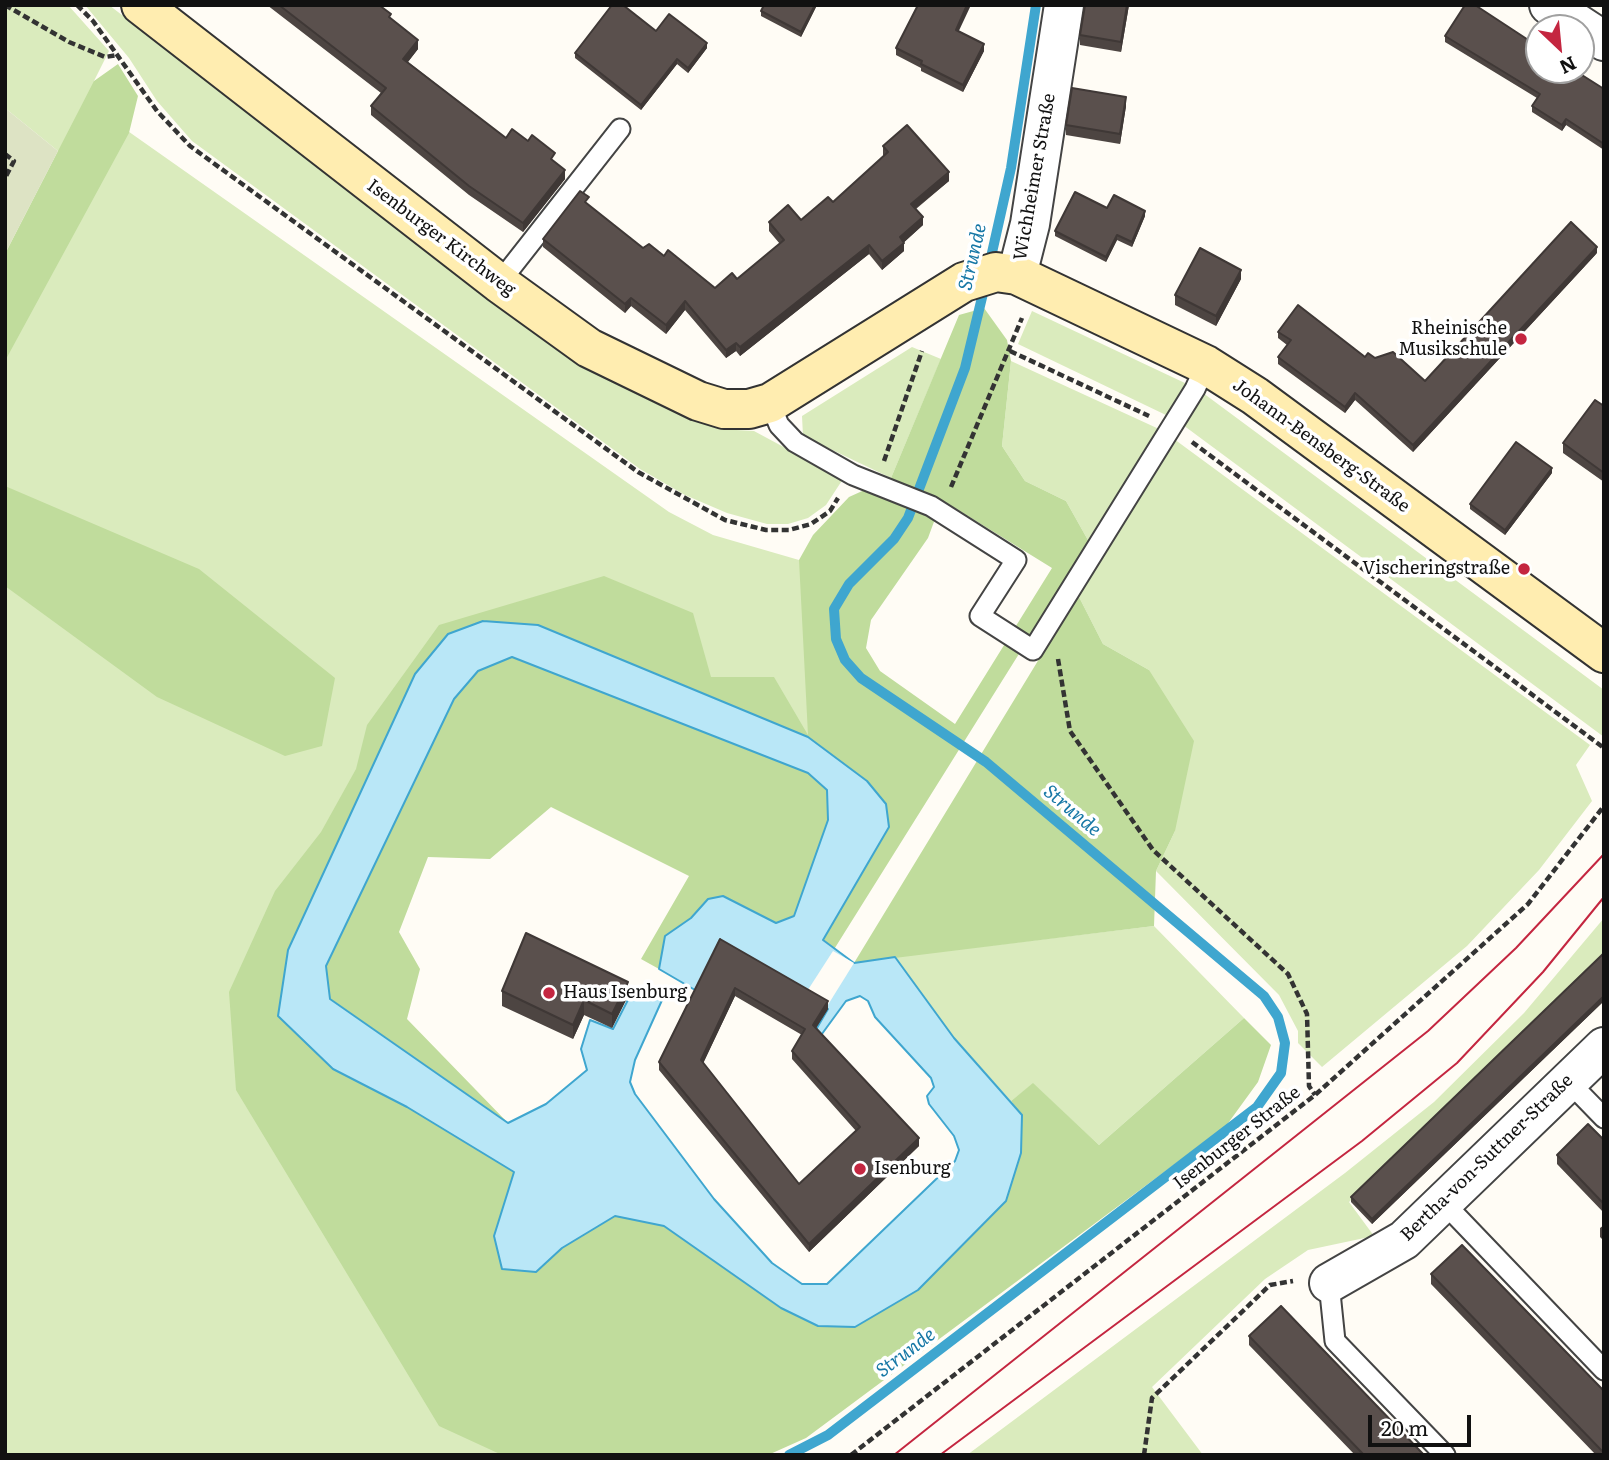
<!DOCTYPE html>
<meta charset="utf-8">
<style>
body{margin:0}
#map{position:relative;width:1609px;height:1460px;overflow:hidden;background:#fffcf5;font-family:Literata,serif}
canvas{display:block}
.frame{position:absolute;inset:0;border:7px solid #111;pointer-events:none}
.north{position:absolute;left:1525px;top:14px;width:70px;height:70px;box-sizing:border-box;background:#fff;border:2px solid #a0a0a0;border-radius:50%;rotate:154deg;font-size:19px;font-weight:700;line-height:28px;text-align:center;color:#111}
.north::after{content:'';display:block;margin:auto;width:24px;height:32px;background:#c42640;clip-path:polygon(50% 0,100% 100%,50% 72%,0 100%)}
.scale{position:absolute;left:1368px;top:1415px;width:103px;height:32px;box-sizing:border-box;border:4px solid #111;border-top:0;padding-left:9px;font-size:21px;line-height:24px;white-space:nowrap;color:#111;-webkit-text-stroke:5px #fff;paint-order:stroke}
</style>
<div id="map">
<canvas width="1609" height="1460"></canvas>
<div class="frame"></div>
<div class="north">N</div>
<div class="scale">20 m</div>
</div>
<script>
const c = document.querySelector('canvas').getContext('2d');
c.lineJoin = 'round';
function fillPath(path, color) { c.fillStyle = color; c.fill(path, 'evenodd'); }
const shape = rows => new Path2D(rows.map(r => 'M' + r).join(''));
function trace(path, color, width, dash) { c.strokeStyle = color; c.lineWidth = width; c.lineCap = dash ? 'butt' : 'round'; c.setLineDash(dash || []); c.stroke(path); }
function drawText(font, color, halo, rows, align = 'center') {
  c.font = font + ' Literata,serif'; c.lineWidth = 7; c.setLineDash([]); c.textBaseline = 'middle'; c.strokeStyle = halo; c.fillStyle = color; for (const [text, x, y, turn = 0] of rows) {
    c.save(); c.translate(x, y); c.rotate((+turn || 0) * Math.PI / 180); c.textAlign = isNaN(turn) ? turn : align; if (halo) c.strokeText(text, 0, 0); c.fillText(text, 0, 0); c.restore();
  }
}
const green = shape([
 [5,5,68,5,109,51,94,81,115,122,669,512,713,535,799,560,841,586,808,737,538,625,288,950,544,1455,5,1455,5,254,58,151,5,108],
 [85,5,109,5,464,281,579,363,719,429,754,431,843,479,826,505,808,518,788,524,767,524,727,513,685,495,640,469,192,141,157,101,129,58],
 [1032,311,1187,384,1168,416,1018,344],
 [912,347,941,359,891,478,803,436,802,416],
 [1011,361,1159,429,1089,542,1066,501,1025,481,1002,446],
 [1203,393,1604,690,1604,737,1183,425],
 [1174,439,1590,745,1576,765,1592,801,1539,870,1467,946,1322,1067,1298,1043,1298,1031,1279,995,1156,871,1175,831,1149,670,1103,644,1078,595],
 [1604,918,1604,956,1349,1202,1374,1236,1308,1250,1265,1279,1152,1387,1203,1455,967,1455,1345,1173,1434,1102,1524,1013],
 [1154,926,1244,1018,1099,1145,1033,1084,1011,1101,954,1038,895,957]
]);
const forest = shape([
 [118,64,138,96,129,133,5,361,5,254,94,81],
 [984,308,1007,340,1011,361,1002,446,1025,481,1066,501,1089,542,833,951,823,940,889,827,808,737,538,625,483,621,288,950,278,1016,333,1069,407,1107,514,1172,494,1236,536,1272,562,1248,615,1216,664,1226,781,1308,818,1326,1022,1115,1011,1101,1033,1083,1099,1145,1244,1018,1271,1045,1258,1082,1226,1126,806,1438,768,1455,502,1455,439,1426,236,1090,229,992,275,891,321,832,356,769,367,725,439,625,604,576,693,613,711,677,774,677,808,735,799,560,813,535,849,497,891,478,959,315],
 [942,500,1052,568,955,724,880,671,866,648,871,620,928,538],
 [5,486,199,569,335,678,322,746,285,756,157,697,5,586],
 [1078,595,1103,644,1149,670,1194,741,1175,831,1156,871,1154,926,854,963],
 [512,657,808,773,827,790,828,820,794,916,776,923,723,896,708,899,691,918,665,936,659,969,641,959,689,876,551,807,490,859,428,857,399,932,420,969,407,1019,508,1123,329,998,326,966,454,699,477,671]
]);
const cemetery = shape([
 [5,108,58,151,5,254]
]);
const water = shape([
 [483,621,538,625,808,737,867,781,886,804,889,827,823,940,854,963,895,957,954,1038,1022,1115,1021,1153,1006,1201,918,1290,855,1327,818,1326,781,1308,664,1226,615,1216,562,1248,536,1272,502,1269,494,1236,514,1172,407,1107,333,1069,278,1016,288,950,415,674,448,634,483,621],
 [512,657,808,773,827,790,828,820,794,916,776,923,723,896,708,899,691,918,665,936,659,969,695,990,720,947,828,1009,814,1033,819,1038,846,1001,860,996,868,1001,875,1017,931,1078,934,1087,927,1096,929,1104,954,1136,959,1150,955,1161,827,1284,802,1284,772,1263,714,1199,635,1094,630,1082,635,1060,663,998,647,988,631,994,613,1029,590,1020,581,1049,587,1070,546,1104,508,1123,330,999,326,966,454,699,478,671,512,657]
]);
const pier = shape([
 [833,951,854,963,826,1008,804,996]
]);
const stream = shape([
 [989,266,1011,168,1036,5],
 [789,1455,828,1435,1257,1107,1281,1073,1285,1043,1278,1017,1264,996,986,762,861,678,845,660,836,639,834,609,849,584,894,539,908,518,965,368,985,285]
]);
const path = shape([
 [5,5,69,42,105,57,118,55],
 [77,5,93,21,157,111,190,146,638,472,725,520,766,530,789,530,811,524,830,511,838,498],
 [5,154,14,161,5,178],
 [1010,351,1149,416],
 [1192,442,1604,748],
 [884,461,922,351],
 [951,487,1022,318],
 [1058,659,1070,731,1153,850,1288,974,1307,1014,1309,1086,1315,1095],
 [851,1455,1315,1095,1528,904,1604,806],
 [1144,1455,1152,1398,1270,1285,1293,1281]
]);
const lane = shape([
 [499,283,620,129],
 [770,403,779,425,795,442,853,475,931,506,1016,560,980,616,1033,650,1195,389,1206,365],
 [1568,1081,1604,1118],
 [1443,1202,1604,1370],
 [1329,1283,1335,1341,1445,1455]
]);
const street = shape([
 [1549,5,1604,41],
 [1017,275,1030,224,1064,5],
 [1329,1283,1404,1240,1604,1047]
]);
const secondary = shape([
 [141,5,499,283,589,348,698,401,724,409,749,409,770,403,964,282,996,272,1017,275,1206,365,1255,396,1604,653]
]);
const tram = shape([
 [894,1455,1428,1031,1516,948,1604,854],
 [940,1455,1362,1141,1457,1063,1543,972,1604,897]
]);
const wall = shape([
 [267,5,379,5,418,49,408,62,506,138,555,162,565,179,523,232,469,195,371,115,371,106,381,93],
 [817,5,801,37,761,16,761,11],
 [1085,5,1129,5,1121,52,1080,45,1080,35],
 [656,31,707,48,688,73,677,64,641,110,575,58,575,53],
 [958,31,984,51,963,92,921,71,921,68,896,55,896,48],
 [1445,36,1604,89,1604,150,1566,125,1562,131,1532,112,1532,106,1537,98,1445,42],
 [1126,106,1120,144,1066,135,1066,125],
 [883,146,949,181,916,209,923,225,904,242,904,251,882,270,869,254,740,356,736,351,726,358,685,310,666,334,631,306,625,313,543,247,543,239,589,205,643,248,664,256,715,288,737,279,780,244,769,231,769,222,801,220,833,202,884,156,883,155],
 [1107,208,1145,216,1132,247,1117,240,1106,262,1055,236,1055,231],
 [1597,253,1413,452,1355,400,1345,413,1278,364,1278,357,1287,345,1278,338,1278,332,1365,357,1375,358,1425,381],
 [1241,279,1216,326,1175,305,1175,295],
 [1604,406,1604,482,1563,453,1563,443],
 [1552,473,1505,535,1470,509,1470,504],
 [720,939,828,1009,816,1028,919,1146,809,1252,659,1070,659,1062],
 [735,996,802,1035,792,1051,792,1059,856,1131,799,1184,703,1063],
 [1604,953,1604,1001,1372,1224,1351,1202,1351,1197],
 [502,991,628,996,612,1028,584,1015,573,1039,502,1006],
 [1604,1140,1604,1213,1557,1164,1557,1155],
 [1604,1225,1604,1241,1600,1237,1600,1228],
 [1431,1274,1604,1391,1604,1455,1596,1455,1431,1284],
 [1249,1336,1424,1455,1355,1455,1249,1345]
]);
const shadedWall = shape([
 [815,5,817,5,801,37,801,32],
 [967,5,971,5,956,37,956,30],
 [1127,5,1129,5,1121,52,1121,42],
 [418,40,418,49,403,68,403,59],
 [707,43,707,48,688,73,688,68],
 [984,44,984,51,963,92,963,85],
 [677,59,677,64,641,110,641,105],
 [1126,97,1126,106,1120,144,1120,134],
 [1566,119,1566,125,1562,131,1562,125],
 [565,170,565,179,523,232,523,223],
 [949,172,949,181,911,212,911,204],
 [1145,211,1145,216,1132,247,1132,242],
 [923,217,923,225,900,246,900,237],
 [1117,235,1117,240,1106,262,1106,257],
 [904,243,904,251,882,270,882,261],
 [869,245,869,254,740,356,740,347],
 [1597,247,1597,253,1413,452,1413,445],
 [1241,270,1241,279,1216,326,1216,316],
 [631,298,631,306,625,313,625,304],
 [685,301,685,310,666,334,666,325],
 [736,343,736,351,726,358,726,350],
 [1355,393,1355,400,1345,413,1345,407],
 [1552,468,1552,473,1505,535,1505,530],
 [628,982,628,996,612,1028,612,1014],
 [735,988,735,996,701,1068,701,1060],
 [1604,996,1604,1001,1372,1224,1372,1219],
 [584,1000,584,1015,573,1039,573,1025],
 [828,1001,828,1009,813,1033,813,1025],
 [919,1138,919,1146,809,1252,809,1244]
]);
const building = shape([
 [279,5,379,5,391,14,389,17,418,40,403,59,506,138,512,129,528,141,532,135,555,153,551,159,565,170,523,223,469,186,371,106,386,88,279,5],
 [612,5,623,5,656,31,669,14,707,43,688,68,677,59,641,105,575,53,612,5],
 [764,5,815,5,801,32,761,11,764,5],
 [918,5,967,5,956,30,984,44,963,85,921,64,922,61,896,48,918,5],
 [1085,5,1127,5,1121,42,1080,35,1085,5],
 [1465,5,1475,5,1539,47,1539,70,1574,70,1604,89,1604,144,1566,119,1562,125,1532,106,1540,94,1445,36,1465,5],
 [1072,88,1126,97,1120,134,1066,125,1072,88],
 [907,125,949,172,911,204,923,217,900,237,904,243,882,261,869,245,740,347,736,343,726,350,685,301,666,325,631,298,625,304,543,239,580,191,589,197,585,202,643,248,649,244,664,256,668,250,715,288,732,273,737,279,784,240,769,222,788,205,801,220,828,197,833,202,888,152,883,146,907,125],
 [1075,192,1107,208,1114,195,1145,211,1132,242,1117,235,1106,257,1055,231,1075,192],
 [1571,222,1597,247,1413,445,1355,393,1345,407,1278,357,1291,340,1278,332,1298,305,1365,357,1368,353,1375,358,1393,352,1425,381,1571,222],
 [1200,248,1241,270,1216,316,1175,295,1200,248],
 [1595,400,1604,406,1604,473,1563,443,1595,400],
 [1516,442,1552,468,1505,530,1470,504,1516,442],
 [526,933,628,982,612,1014,584,1000,573,1025,502,991,526,933],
 [720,939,828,1001,813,1025,919,1138,809,1244,659,1062,720,939],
 [735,988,805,1029,792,1051,860,1127,799,1184,701,1060,735,988],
 [1604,953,1604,996,1372,1219,1351,1197,1604,953],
 [1588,1124,1604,1140,1604,1204,1557,1155,1588,1124],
 [1462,1245,1604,1391,1604,1453,1431,1274,1462,1245],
 [1281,1306,1424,1455,1364,1455,1249,1336,1281,1306]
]);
const markers = [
 [1521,339,7,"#c42640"],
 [1524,569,7,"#c42640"],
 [549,993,7,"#c42640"],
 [860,1169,7,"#c42640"]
];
const streetNames = [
 ["Wichheimer Straße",1035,177,-80],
 ["Isenburger Kirchweg",441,238,37],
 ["Johann-Bensberg-Straße",1321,446,36],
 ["Isenburger Straße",1237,1138,-38],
 ["Bertha-von-Suttner-Straße",1487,1158,-44]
];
const poiNames = [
 ["Rheinische",1507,329],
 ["Musikschule",1507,350],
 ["Vischeringstraße",1510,569],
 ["Haus Isenburg",563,993,"left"],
 ["Isenburg",874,1169,"left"]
];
const waterNames = [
 ["Strunde",973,257,-77],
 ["Strunde",1072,811,40],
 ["Strunde",906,1353,-37]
];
fillPath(green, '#daebbd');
fillPath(forest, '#c0dc9c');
fillPath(cemetery, '#dde3c4');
fillPath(water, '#b9e7f7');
trace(water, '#3fa6cf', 2);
fillPath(pier, '#fffcf5');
trace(stream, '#3fa6cf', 10);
trace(lane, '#444', 23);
trace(street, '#444', 42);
trace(secondary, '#333', 42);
trace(path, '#333', 4.5, [7, 3.5]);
trace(lane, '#fff', 19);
trace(street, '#fff', 38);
trace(secondary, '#ffedb0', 38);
trace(tram, '#c42640', 2);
fillPath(wall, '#4d4542');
fillPath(shadedWall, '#3f3836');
fillPath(building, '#5a504d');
trace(building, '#3f3836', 2);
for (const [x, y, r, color] of markers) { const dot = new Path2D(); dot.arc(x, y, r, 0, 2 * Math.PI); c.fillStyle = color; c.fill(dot); trace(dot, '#fff', 2.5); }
drawText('18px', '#111', '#fff', streetNames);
drawText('18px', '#111', '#fff', poiNames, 'right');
drawText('italic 19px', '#1778a6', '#fff', waterNames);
</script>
